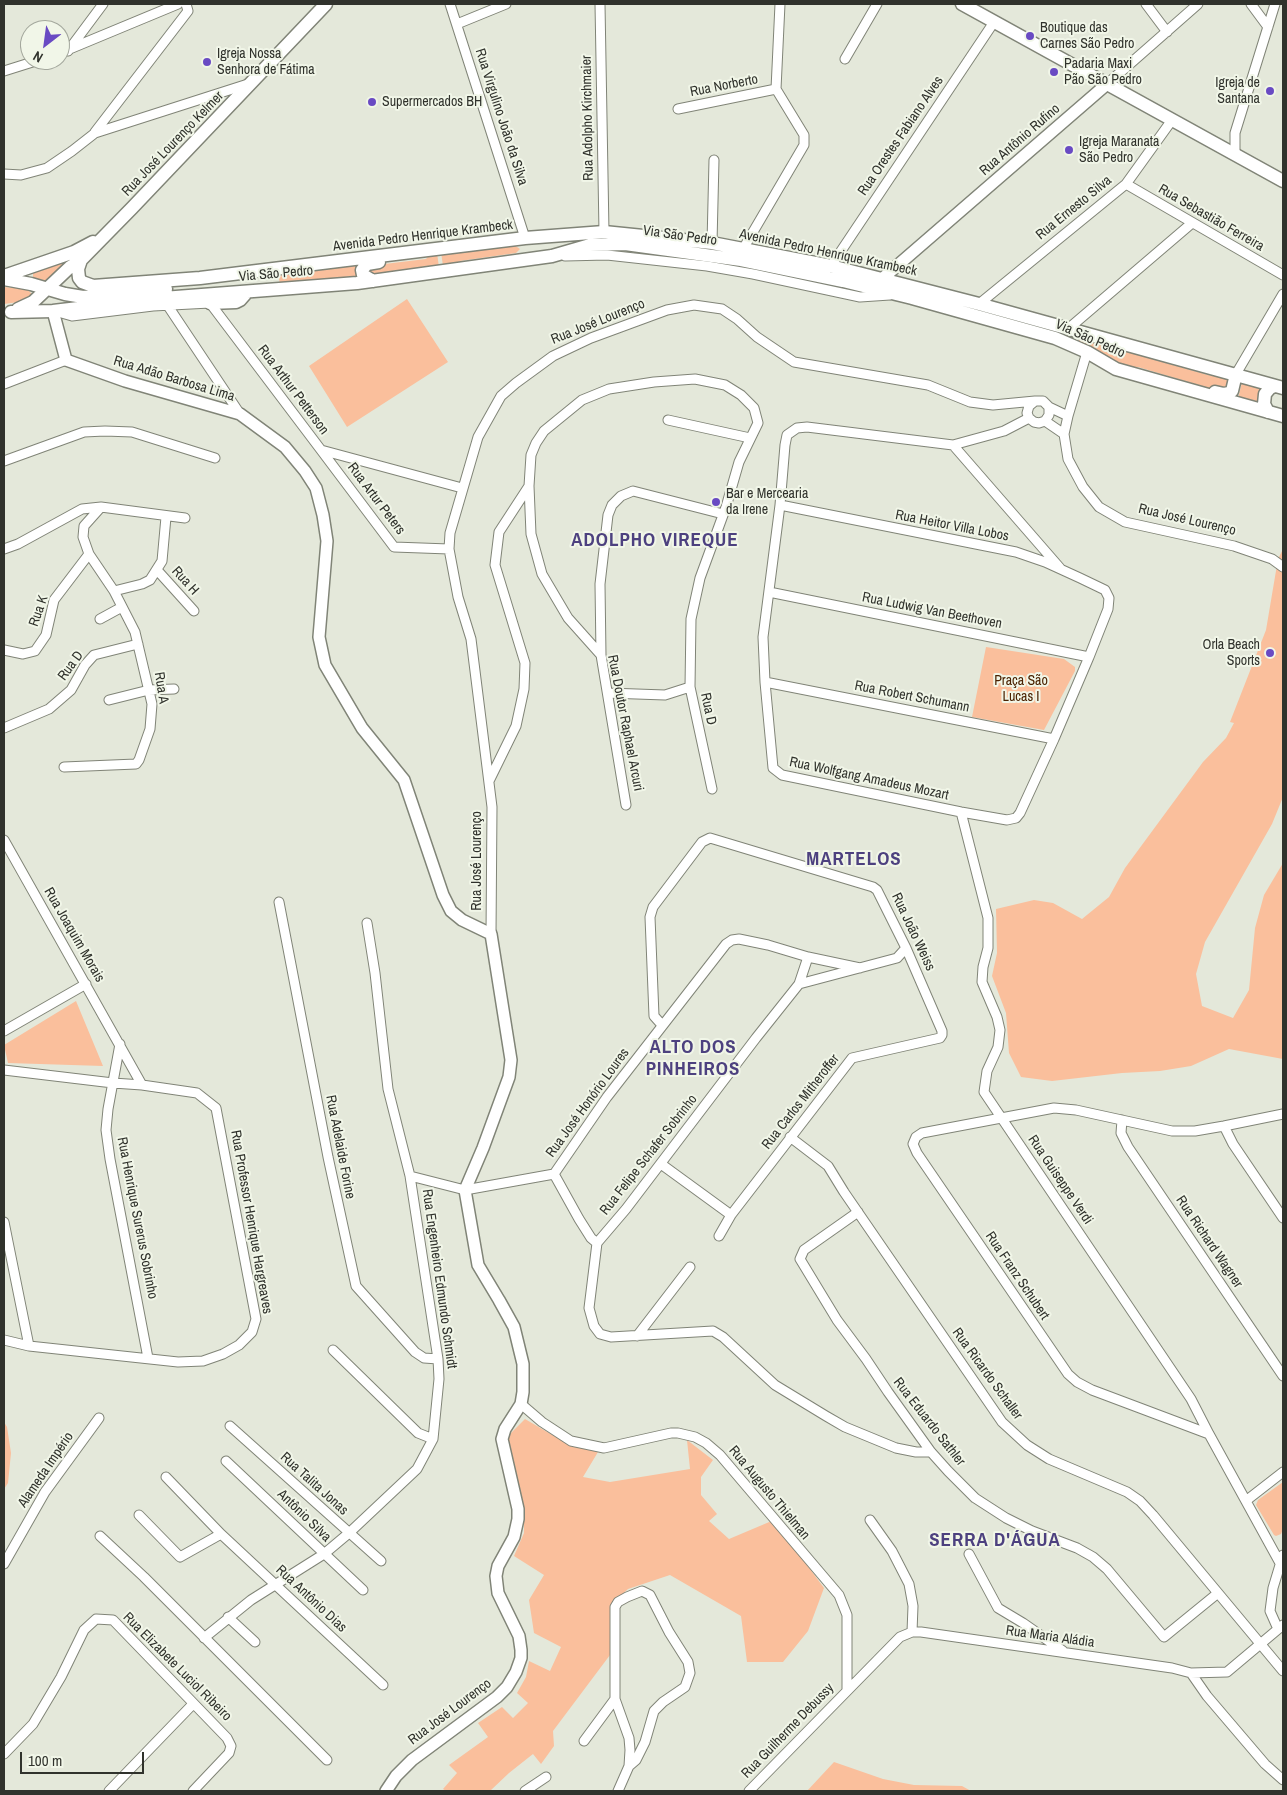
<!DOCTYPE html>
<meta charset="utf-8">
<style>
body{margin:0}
#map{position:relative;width:1287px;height:1795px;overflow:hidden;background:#e4e8da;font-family:"Archivo Narrow",sans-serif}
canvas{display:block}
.frame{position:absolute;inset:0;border:5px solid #30322c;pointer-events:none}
.north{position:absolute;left:20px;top:20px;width:50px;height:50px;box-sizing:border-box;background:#f1f6e8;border:1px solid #a4a89d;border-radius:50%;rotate:210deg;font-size:14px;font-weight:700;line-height:20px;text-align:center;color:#30322c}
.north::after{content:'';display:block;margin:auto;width:18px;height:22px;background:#694ac3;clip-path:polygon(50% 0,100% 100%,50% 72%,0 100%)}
.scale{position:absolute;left:20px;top:1752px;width:124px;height:22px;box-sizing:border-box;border:2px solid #30322c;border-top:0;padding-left:6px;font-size:15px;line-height:18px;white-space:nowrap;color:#30322c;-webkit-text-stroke:4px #f1f6e8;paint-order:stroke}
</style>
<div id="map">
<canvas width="1287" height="1795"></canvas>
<div class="frame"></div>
<div class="north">N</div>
<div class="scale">100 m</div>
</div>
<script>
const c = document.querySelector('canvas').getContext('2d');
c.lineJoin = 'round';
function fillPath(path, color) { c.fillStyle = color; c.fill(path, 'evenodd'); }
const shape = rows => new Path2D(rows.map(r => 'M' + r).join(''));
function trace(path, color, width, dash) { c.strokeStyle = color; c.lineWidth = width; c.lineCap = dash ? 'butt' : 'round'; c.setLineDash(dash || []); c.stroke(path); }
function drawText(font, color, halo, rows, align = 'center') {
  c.font = font + ' "Archivo Narrow",sans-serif'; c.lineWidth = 4; c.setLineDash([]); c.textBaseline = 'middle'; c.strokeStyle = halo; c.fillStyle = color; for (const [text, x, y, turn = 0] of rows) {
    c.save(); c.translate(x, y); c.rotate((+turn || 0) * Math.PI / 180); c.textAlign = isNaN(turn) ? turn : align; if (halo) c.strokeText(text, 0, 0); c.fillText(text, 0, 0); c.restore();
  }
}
const green = shape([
 [514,245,520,249,516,253,460,261,457,265,443,266,441,252],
 [431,253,437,253,439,267,372,275,368,273,368,266,426,259],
 [71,259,46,282,34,279,33,277,33,273],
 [356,264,358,277,280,285,278,272],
 [4,287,27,289,32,294,26,301,4,304],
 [407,299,448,362,347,427,309,366],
 [1079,338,1208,375,1225,378,1231,383,1222,392,1138,367,1133,369,1122,366,1079,341],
 [1242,382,1261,387,1257,404,1238,399],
 [1283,549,1283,797,1272,824,1205,942,1196,974,1202,1006,1233,1018,1249,990,1255,928,1264,895,1283,863,1283,1059,1229,1049,1191,1066,1160,1071,1122,1073,1052,1081,1021,1077,1009,1053,1006,1013,992,976,997,953,996,909,1034,900,1053,903,1082,919,1109,897,1125,868,1203,762,1226,738,1234,723,1230,722,1266,630,1278,559],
 [986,647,1064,659,1075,667,1075,671,1044,730,972,717],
 [76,1001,103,1066,8,1063,4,1045],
 [525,1419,566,1443,598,1452,583,1477,610,1482,690,1469,687,1440,713,1460,701,1477,701,1495,717,1514,709,1521,729,1539,774,1520,824,1588,808,1631,783,1662,747,1662,741,1616,670,1575,628,1589,612,1604,613,1651,553,1731,554,1746,541,1764,533,1754,509,1773,490,1791,446,1791,443,1789,457,1773,449,1765,488,1737,478,1723,502,1707,513,1718,528,1703,517,1693,526,1677,529,1661,550,1671,561,1647,534,1633,529,1600,544,1575,514,1556,524,1533,524,1516,514,1465,505,1439],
 [4,1422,7,1427,11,1453,8,1483,4,1489],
 [1283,1482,1283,1529,1281,1534,1276,1536,1274,1535,1256,1505,1258,1500],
 [834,1762,883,1779,914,1785,962,1786,971,1791,807,1791]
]);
const minor = shape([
 [450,4,525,238],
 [600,4,604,232],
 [1146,4,1167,32],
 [1251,4,1268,27],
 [457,24,506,4],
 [68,51,103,4],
 [60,53,178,4],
 [845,59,877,4],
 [4,71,39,60],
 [1107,84,1198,4],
 [678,109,776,89],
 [95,132,188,11,186,4],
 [1235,154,1235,133,1275,4],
 [4,174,21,175,47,168,72,151,95,133,248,84],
 [1126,184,1283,275],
 [712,243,714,160],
 [743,249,804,145,804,135,776,89,780,4],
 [565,256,607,255,707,266,753,274,860,297,890,295],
 [831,266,994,22],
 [979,304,1126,184,1172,120],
 [168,306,240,414],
 [58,312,72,316,153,306,210,303,321,450,462,488],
 [1068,329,1192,223],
 [1236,374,1283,294],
 [4,384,66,360],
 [1049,407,1068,416,1087,352],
 [668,420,750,438],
 [1045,421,1064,434,1068,459,1083,487,1099,507,1125,522,1234,546,1272,559,1283,567],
 [1064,434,1068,416],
 [953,445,1004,431,1029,418],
 [321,450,394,547,449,549],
 [4,461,84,432,105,431,132,432,215,458],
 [529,486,531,534,542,574,568,618,601,655,626,805],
 [780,505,1016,552,1045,562,1080,578,1105,590,1109,598,1108,609,1089,657,1054,739,1020,813,1016,818,1007,820,961,812,782,775,773,768,765,682,763,637,780,505,785,445,787,435,797,428,807,427,953,445,1060,568],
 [4,549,18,544,82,509,101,507,185,518],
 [157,570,194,611],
 [114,591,142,584,150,580,162,561,166,517],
 [769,592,1089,657],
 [100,619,122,607],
 [4,650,23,654,35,651,46,635,54,600,89,554],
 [601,655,600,584,608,515,612,505,621,496,633,491,723,514],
 [765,682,1054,739],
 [608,693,665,695,690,687],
 [109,700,149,690,174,689],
 [4,728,49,709,71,690,85,665,94,655,138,644],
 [64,767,136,764,139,760,150,729,152,704,135,632,114,591,89,554,83,537,84,526,101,507],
 [489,781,516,726,524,689,525,663,495,565,499,532,529,486,531,455,536,443,544,431,582,400,609,389,654,382,695,379,725,385,741,395,754,408,758,423,739,462,726,507,700,578,691,619,690,687,712,789],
 [961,812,988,918,988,948,983,967,982,982,997,1017,1000,1030,998,1047,987,1071,984,1092,1191,1399,1209,1434,1280,1563],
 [4,840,142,1085],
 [279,902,328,1157,356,1286,415,1352,424,1358,438,1359],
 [491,934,492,807,471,639,458,597,449,549,450,533,478,437,501,396,516,383,553,356,591,338,667,310,694,305,722,309,737,319,757,337,794,362,928,385,970,402,993,405,1035,401,1043,401,1049,407,1049,415,1045,421,1039,423,1034,422,1029,418,1027,413,1029,406,1035,401],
 [799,984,808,957],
 [662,1025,654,1016,650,917,653,907,702,842,710,838,873,887,877,890,906,948,942,1031,942,1035,940,1038,852,1058,731,1215,719,1236],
 [4,1031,86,984],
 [120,1044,108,1109,106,1130,110,1159,148,1358],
 [4,1070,113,1083,142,1085,197,1093,216,1108,256,1319,252,1332,239,1345,223,1354,203,1361,178,1362,29,1346,4,1340],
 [1122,1120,1121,1133,1128,1147,1283,1376],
 [1224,1126,1233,1144,1283,1218],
 [790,1137,828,1166,844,1192,1002,1422,1027,1445,1049,1459,1127,1492,1140,1501,1153,1515,1283,1671],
 [661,1164,731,1215],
 [554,1174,579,1219,591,1238,597,1243],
 [410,1176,465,1190,554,1174,607,1097,726,944,732,940,739,939,768,945,808,957,860,968],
 [858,1212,804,1250,800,1259,837,1320,866,1359,888,1392,931,1452,948,1471,975,1498,1006,1518,1032,1531,1077,1548,1093,1557,1107,1569,1164,1637,1218,1593],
 [4,1222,29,1346],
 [597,1243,589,1308,594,1326,600,1334,611,1337,713,1331,723,1337,775,1385,826,1416,845,1427,896,1448,916,1452,931,1452],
 [597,1243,626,1209,756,1038,799,984,897,958,906,948],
 [637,1336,690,1267],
 [333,1350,418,1433,433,1439],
 [521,1404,542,1422,571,1441,604,1448,671,1433,678,1433,695,1437,706,1443,720,1455,839,1595,847,1615,847,1690],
 [230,1426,381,1561],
 [1209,1434,1092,1390,1077,1382,1068,1374,917,1153,913,1144,916,1137,922,1133,1054,1108,1076,1110,1172,1131,1195,1131,1224,1126,1283,1114],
 [226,1461,363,1590],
 [166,1477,221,1534,383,1685],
 [1247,1500,1283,1472],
 [139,1515,180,1557,221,1534],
 [870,1520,892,1551,909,1584,913,1606,912,1632],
 [100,1536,144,1577,327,1760],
 [969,1554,998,1608,1023,1623,1063,1651],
 [4,1564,45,1492,99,1418],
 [228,1617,255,1642],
 [1278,1629,1270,1611,1273,1588,1283,1555],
 [204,1638,251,1600,324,1554,349,1533,417,1469,433,1439,439,1379,438,1359,410,1176,388,1089,375,973,367,923],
 [1191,1673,1207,1696,1265,1764,1283,1780],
 [584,1741,615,1699],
 [4,1754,33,1724,61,1677,84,1630,96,1619,113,1620,227,1738,231,1746,229,1753,193,1791],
 [109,1791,193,1704],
 [525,1791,546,1777],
 [618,1791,629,1766,630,1750,629,1738,615,1699,615,1607,618,1602,627,1597,642,1591,650,1595,669,1632,688,1662,690,1673,685,1687,663,1702,654,1711,645,1742,636,1760,629,1766],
 [749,1791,900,1637,912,1632,921,1632,1172,1668,1191,1673,1227,1672,1283,1625]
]);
const tertiary = shape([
 [883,278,1107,84],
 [53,311,66,360,125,381,240,414,285,447,305,471,316,488,323,515,327,541,319,637,325,665,362,728,404,780,443,895,451,911,462,920,491,934,511,1060,509,1077,483,1148,465,1190,478,1265,499,1300,514,1327,523,1364,523,1392,521,1404,505,1429,502,1439,518,1509,518,1519,514,1537,498,1566,496,1576,498,1593,519,1636,521,1650,521,1658,516,1672,507,1687,497,1697,412,1760,396,1776,386,1791]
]);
const secondary = shape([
 [962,4,1283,181],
 [81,260,78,269,79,278,82,282,93,286,200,278,525,238,604,232,712,243,831,266,979,304,1283,388],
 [4,276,74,252,93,242],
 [4,279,31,284,65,294,83,297,166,289],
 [373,281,363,275,362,270,367,264,379,262],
 [210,303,236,302,240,300,247,292],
 [18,309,33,302,70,267,81,260,132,208,326,4],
 [11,312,53,311,163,298,357,283,552,256,590,245,625,244,741,260,843,281,912,298,1055,338,1087,352,1116,369,1283,416],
 [1215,392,1224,394,1229,393,1232,391,1236,374],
 [1268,412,1264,404,1265,394,1270,388,1275,386]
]);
const markers = [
 [1030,36,5,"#694ac3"],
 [207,62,5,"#694ac3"],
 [1054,72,5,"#694ac3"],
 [1270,91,5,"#694ac3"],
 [372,102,5,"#694ac3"],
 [1069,150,5,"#694ac3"],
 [716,502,5,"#694ac3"],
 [1270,653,5,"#694ac3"]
];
const poiNames = [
 ["Boutique das",1040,28],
 ["Carnes São Pedro",1040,44],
 ["Igreja Nossa",217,54],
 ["Senhora de Fátima",217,70],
 ["Padaria Maxi",1064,64],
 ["Pão São Pedro",1064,80],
 ["Igreja de",1260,83,"right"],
 ["Santana",1260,99,"right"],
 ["Supermercados BH",382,102],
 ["Igreja Maranata",1079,142],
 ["São Pedro",1079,158],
 ["Bar e Mercearia",726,494],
 ["da Irene",726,510],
 ["Orla Beach",1260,645,"right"],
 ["Sports",1260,661,"right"]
];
const streetNames = [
 ["Rua Norberto",724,86,-11],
 ["Rua Virgulino João da Silva",501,117,72],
 ["Rua Adolpho Kirchmaier",588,118,-91],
 ["Rua Orestes Fabiano Alves",901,136,-56],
 ["Rua Antônio Rufino",1020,140,-41],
 ["Rua José Lourenço Kelmer",173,144,-46],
 ["Rua Ernesto Silva",1074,208,-39],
 ["Rua Sebastião Ferreira",1211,218,30],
 ["Avenida Pedro Henrique Krambeck",423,236,-7],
 ["Via São Pedro",680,236,8],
 ["Avenida Pedro Henrique Krambeck",828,253,12],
 ["Via São Pedro",276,274,-5],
 ["Rua José Lourenço",598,322,-22],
 ["Via São Pedro",1090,339,24],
 ["Rua Adão Barbosa Lima",174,379,17],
 ["Rua Arthur Petterson",293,390,53],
 ["Rua Artur Peters",376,499,53],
 ["Rua José Lourenço",1187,520,13],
 ["Rua Heitor Villa Lobos",952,526,11],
 ["Rua H",185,581,48],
 ["Rua K",39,611,-71],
 ["Rua Ludwig Van Beethoven",932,611,11],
 ["Rua D",71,666,-54],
 ["Rua A",161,688,81],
 ["Rua Robert Schumann",912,697,11],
 ["Rua D",708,709,78],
 ["Rua Doutor Raphael Arcuri",625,723,79],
 ["Rua Wolfgang Amadeus Mozart",869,779,12],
 ["Rua José Lourenço",477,861,-90],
 ["Rua João Weiss",913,932,65],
 ["Rua Joaquim Morais",74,935,60],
 ["Rua Carlos Mitheroffer",801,1102,-52],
 ["Rua José Honório Loures",588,1103,-54],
 ["Rua Adelaide Forine",340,1147,79],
 ["Rua Felipe Schafer Sobrinho",649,1155,-52],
 ["Rua Guiseppe Verdi",1060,1180,56],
 ["Rua Henrique Surerus Sobrinho",137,1218,79],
 ["Rua Professor Henrique Hargreaves",251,1222,80],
 ["Rua Richard Wagner",1209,1242,56],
 ["Rua Franz Schubert",1017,1276,56],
 ["Rua Engenheiro Edmundo Schmidt",439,1279,82],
 ["Rua Ricardo Schaller",987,1374,54],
 ["Rua Eduardo Sathler",929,1422,52],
 ["Alameda Império",46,1470,-56],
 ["Rua Talita Jonas",314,1484,42],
 ["Rua Augusto Thielman",769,1493,50],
 ["Antônio Silva",304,1516,44],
 ["Rua Antônio Dias",311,1599,43],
 ["Rua Maria Aládia",1050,1637,8],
 ["Rua Elizabete Luciol Ribeiro",177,1667,45],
 ["Rua José Lourenço",450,1712,-37],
 ["Rua Guilherme Debussy",788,1731,-46]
];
const parkNames = [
 ["Praça São",1021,681],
 ["Lucas I",1021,697]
];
const districtNames = [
 ["ADOLPHO VIREQUE",655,541],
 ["MARTELOS",854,860],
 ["ALTO DOS",693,1048],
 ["PINHEIROS",693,1070],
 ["SERRA D'ÁGUA",995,1541]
];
fillPath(green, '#fabf9c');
trace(minor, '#808477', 11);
trace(tertiary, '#808477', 14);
trace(secondary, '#808477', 15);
trace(minor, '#fff', 9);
trace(tertiary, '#fff', 11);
trace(secondary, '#fff', 12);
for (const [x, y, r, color] of markers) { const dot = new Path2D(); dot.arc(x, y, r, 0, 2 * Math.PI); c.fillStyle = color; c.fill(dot); trace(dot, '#f1f6e8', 2); }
drawText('14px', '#30322c', '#f1f6e8', poiNames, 'left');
drawText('14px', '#30322c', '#f1f6e8', streetNames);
drawText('14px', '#4a2101', '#f1f6e8', parkNames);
c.letterSpacing = '1px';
drawText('bold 19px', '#4d417f', '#f1f6e8', districtNames);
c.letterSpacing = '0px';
</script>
